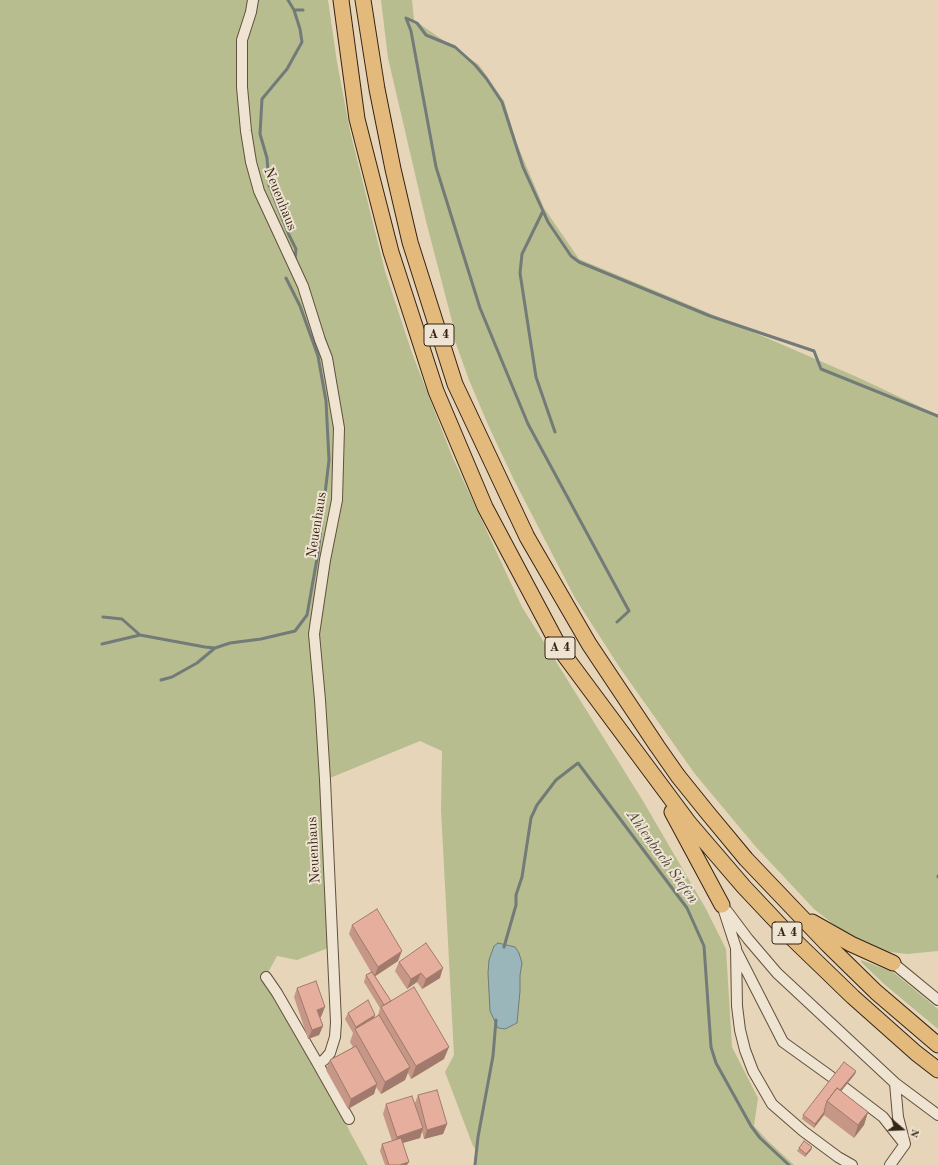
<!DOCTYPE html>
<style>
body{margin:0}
#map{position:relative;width:938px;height:1165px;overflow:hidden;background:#e6d5b9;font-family:"Old Standard TT",serif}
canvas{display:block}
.north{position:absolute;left:882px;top:1109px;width:40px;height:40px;-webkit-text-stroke:3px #efe4d2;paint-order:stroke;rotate:109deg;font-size:11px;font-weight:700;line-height:16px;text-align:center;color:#352315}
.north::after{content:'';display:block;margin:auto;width:14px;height:18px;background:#352315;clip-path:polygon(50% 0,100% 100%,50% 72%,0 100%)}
</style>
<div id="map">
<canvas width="938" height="1165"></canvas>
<div class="north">N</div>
</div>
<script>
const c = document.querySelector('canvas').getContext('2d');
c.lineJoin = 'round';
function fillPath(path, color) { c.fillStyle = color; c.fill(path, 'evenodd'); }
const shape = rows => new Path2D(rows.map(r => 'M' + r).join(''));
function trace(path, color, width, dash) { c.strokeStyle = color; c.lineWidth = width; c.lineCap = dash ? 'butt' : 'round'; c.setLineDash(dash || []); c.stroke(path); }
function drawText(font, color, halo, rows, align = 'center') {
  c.font = font + ' "Old Standard TT",serif'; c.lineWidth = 4; c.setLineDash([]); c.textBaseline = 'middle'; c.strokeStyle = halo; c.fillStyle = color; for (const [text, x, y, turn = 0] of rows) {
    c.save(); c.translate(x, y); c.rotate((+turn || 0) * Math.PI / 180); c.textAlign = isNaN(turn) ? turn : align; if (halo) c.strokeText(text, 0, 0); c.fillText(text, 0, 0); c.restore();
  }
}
const green = shape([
 [0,0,251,0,244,41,256,0,328,0,337,62,350,131,385,271,412,353,452,456,522,607,643,801,706,909,726,949,732,1047,758,1098,754,1126,768,1141,794,1165,476,1165,478,1152,473,1146,445,1072,454,1055,441,810,442,751,420,741,325,780,333,946,297,960,277,956,266,976,318,1064,350,1132,368,1165,0,1165],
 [381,0,412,0,414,20,479,65,504,101,517,144,544,208,579,259,716,316,857,377,938,415,938,951,907,954,881,951,866,945,837,927,814,909,756,847,695,774,620,668,575,598,514,480,490,429,469,380,450,327,453,325,426,221,388,58],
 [861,960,893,972,938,1009,938,1029,884,984,861,962]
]);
const water = shape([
 [498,943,515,947,519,953,522,963,520,975,520,991,517,1023,505,1029,498,1028,490,1011,488,973,489,960,494,946,498,943]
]);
const stream = shape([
 [288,0,294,10,303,10],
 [294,10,300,29,302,42,287,69,262,99,260,134,267,158,269,185,289,235,296,249,295,259],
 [406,18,417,23,426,35,455,47,475,65,486,78,502,102,523,167,548,222,571,256,579,262,710,316,814,351,821,369,938,416],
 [406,18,411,31,436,167,480,308,528,424,629,611,617,622],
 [543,211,522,254,520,273,536,377,555,432],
 [103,617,122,619,140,635,205,647,215,648,230,643,261,639,295,631,307,615,318,553,329,460,326,401,318,356,300,306,286,278],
 [102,644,140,635],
 [161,680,172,677,197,663,215,648],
 [938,876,938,877],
 [504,947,516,905,516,895,522,877,531,818,537,805,556,780,578,763,687,908,704,946,711,1047,716,1063,751,1126,760,1138,789,1165],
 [475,1165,478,1137,493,1056,496,1020]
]);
const minor = shape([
 [253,0,251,12,242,40,242,87,246,131,251,162,259,191,303,286,320,340,327,358,339,428,337,500,325,560,314,634,320,700,325,780,336,1022,335,1037,330,1053,324,1060,318,1064,349,1119],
 [722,905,736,948,737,1006,740,1030,745,1050,753,1071,772,1104,803,1131,838,1157,852,1165],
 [727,911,748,939,777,973,895,1083,938,1115],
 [736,950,783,1042,833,1078],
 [893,963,938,1000],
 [266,977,277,993,318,1064],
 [845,1088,883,1117,902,1141],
 [890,1165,905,1144,898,1117,895,1083]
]);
const highway = shape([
 [341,0,357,119,391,252,436,391,485,507,562,652,689,823,744,887,793,939,853,997,916,1053,938,1070],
 [363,0,377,89,393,169,410,242,455,384,527,537,589,644,657,746,678,776,707,812,746,859,828,945,876,992,938,1045],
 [672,812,722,905],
 [812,922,851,944,893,963]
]);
const wall = shape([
 [352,925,398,961,375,976,391,1001,444,1059,411,1079,408,1073,405,1080,381,1094,376,1087,374,1094,348,1109,326,1070,330,1060,353,1047,350,1042,353,1033,345,1019,348,1013,374,1018,378,1016,380,1008,364,982,366,975,371,972,349,934],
 [399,962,440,978,422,989,417,982,407,989,395,971],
 [297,988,321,1017,320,1017,323,1026,319,1035,308,1039,294,997],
 [856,1071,855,1074,841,1091,868,1112,864,1125,854,1138,824,1115,814,1128,802,1119,803,1115],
 [418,1095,447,1124,443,1134,424,1139,422,1131,420,1138,402,1143,407,1165,385,1165,380,1151,382,1144,392,1141,383,1114,386,1104,415,1103],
 [812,1147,811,1150,805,1157,797,1151,799,1148]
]);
const shadedWall = shape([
 [402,951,398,961,374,977,378,967],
 [443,968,440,978,422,989,426,979],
 [421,973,417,982,407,989,411,979],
 [325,1007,321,1017,314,1020,317,1010],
 [375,1015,373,1021,355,1030,356,1027],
 [323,1026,319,1035,308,1039,312,1030],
 [449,1047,444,1059,411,1079,416,1066],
 [410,1067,405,1080,381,1094,385,1082],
 [856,1071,855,1074,831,1104,830,1103],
 [377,1084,374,1094,348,1109,351,1099],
 [825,1111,824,1115,814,1128,815,1124],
 [868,1112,864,1125,854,1138,858,1125],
 [447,1124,443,1134,424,1139,427,1130],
 [423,1128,420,1138,393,1146,397,1137],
 [812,1147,811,1150,805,1157,806,1154],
 [409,1162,407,1165,399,1165]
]);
const building = shape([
 [377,909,402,951,378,967,352,925,377,909],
 [426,943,443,968,426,979,421,973,411,979,399,962,426,943],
 [372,972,391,1001,384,1005,366,975,372,972],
 [316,981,325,1007,317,1010,323,1026,312,1030,297,988,316,981],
 [414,987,449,1047,416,1066,381,1007,414,987],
 [368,1000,375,1015,356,1027,348,1013,368,1000],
 [379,1015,410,1067,385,1082,355,1029,379,1015],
 [356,1046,377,1084,351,1099,330,1060,356,1046],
 [844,1062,856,1071,840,1090,837,1088,827,1101,824,1111,825,1111,815,1124,803,1115,844,1062],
 [837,1088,868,1112,858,1125,827,1101,837,1088],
 [437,1090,447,1124,427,1130,418,1095,437,1090],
 [412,1096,423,1128,397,1137,386,1104,412,1096],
 [401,1138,409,1162,399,1165,389,1165,382,1144,401,1138],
 [804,1141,812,1147,806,1154,799,1148,804,1141]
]);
const shields = [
 [439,335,30],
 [560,648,30],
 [787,933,30]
];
const shieldNames = [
 ["A 4",439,335],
 ["A 4",560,648],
 ["A 4",787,933]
];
const streetNames = [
 ["Neuenhaus",280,199,68],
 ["Neuenhaus",317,525,-81],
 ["Neuenhaus",314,850,-93]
];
const waterNames = [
 ["Ahlenbach Siefen",662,857,54]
];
fillPath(green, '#b7bd8e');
fillPath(water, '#9ab6ba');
trace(water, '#727b78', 1);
trace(stream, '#727b78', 3);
trace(minor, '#61503e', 12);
trace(highway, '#352315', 17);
trace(minor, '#efe4d2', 10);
trace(highway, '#e3ba7c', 15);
fillPath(wall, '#c69686');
fillPath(shadedWall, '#a17a6d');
fillPath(building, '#e6ae9c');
trace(building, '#a17a6d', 1);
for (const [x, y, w] of shields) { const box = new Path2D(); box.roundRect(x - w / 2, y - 11, w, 22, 3); c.fillStyle = '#efe4d2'; c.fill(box); trace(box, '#352315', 1); }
drawText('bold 13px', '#352315', null, shieldNames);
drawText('14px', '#352315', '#efe4d2', streetNames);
drawText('italic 15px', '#4e483e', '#efe4d2', waterNames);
</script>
